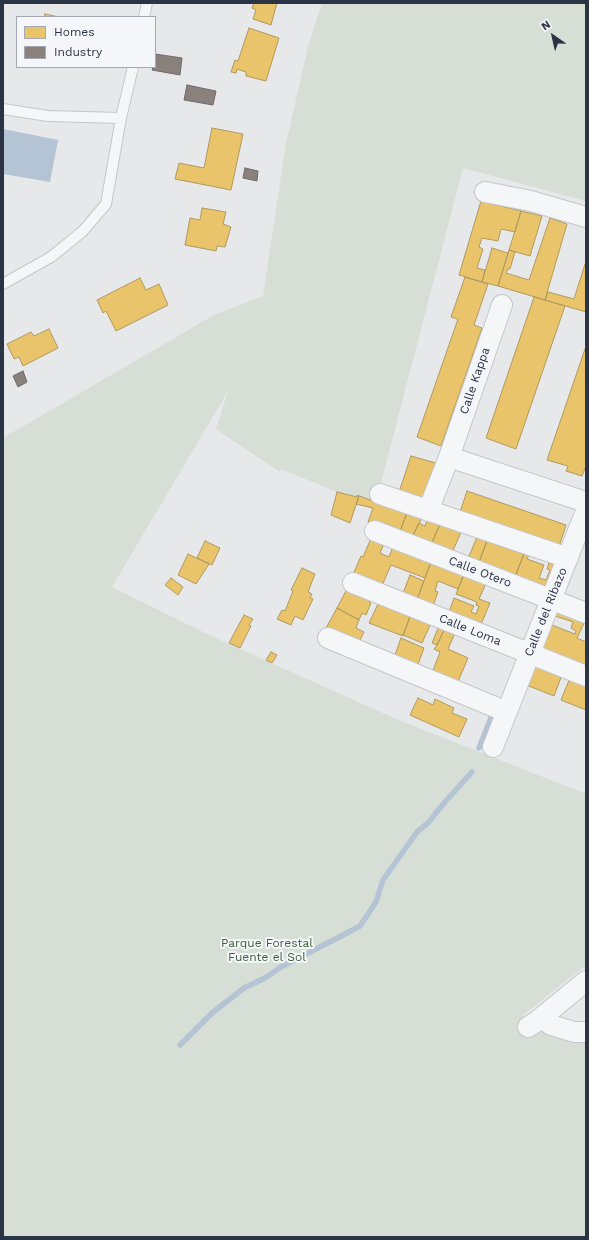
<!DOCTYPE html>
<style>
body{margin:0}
#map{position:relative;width:589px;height:1240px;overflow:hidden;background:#e6e8ea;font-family:"Work Sans",sans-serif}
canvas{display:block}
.frame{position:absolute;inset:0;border:4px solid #2b3445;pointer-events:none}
.legend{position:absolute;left:16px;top:16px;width:140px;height:52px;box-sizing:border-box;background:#f4f6f9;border:1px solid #a4a8b1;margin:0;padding:5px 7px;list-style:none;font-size:12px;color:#2b3445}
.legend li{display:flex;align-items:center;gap:8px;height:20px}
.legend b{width:20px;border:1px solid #a4a8b1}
.north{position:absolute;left:533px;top:16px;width:40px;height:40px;-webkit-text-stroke:3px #f4f6f9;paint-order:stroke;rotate:326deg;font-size:11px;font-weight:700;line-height:16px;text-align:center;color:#2b3445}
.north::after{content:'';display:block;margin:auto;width:14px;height:18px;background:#2b3445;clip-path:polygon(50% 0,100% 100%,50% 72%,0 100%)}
</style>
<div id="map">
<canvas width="589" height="1240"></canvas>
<div class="frame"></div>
<ul class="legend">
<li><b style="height:11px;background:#e9c46a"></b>Homes</li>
<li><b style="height:11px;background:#8a817c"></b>Industry</li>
</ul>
<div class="north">N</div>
</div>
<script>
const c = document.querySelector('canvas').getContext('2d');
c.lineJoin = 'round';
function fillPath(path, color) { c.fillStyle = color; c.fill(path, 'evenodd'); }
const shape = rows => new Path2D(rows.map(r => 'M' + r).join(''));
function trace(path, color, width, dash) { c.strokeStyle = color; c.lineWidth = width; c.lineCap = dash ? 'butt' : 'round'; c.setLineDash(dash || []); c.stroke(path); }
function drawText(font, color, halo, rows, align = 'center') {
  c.font = font + ' "Work Sans",sans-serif'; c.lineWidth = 4; c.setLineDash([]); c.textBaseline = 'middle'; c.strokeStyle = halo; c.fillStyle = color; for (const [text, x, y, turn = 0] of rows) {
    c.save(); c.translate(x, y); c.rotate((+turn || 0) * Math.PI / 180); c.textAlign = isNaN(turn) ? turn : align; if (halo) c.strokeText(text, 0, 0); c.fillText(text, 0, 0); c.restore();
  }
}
const green = shape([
 [322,3,586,3,586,201,463,168,376,502,337,492,281,469,280,472,216,429,228,391,112,587,209,635,396,719,586,794,586,965,523,1015,571,1040,586,1039,586,1237,3,1237,3,438,214,315,263,296,286,143,309,43]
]);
const water = shape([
 [3,129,58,140,50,182,3,174]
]);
const homes = shape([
 [254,3,277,3,271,25,253,19,256,10,252,8,254,3],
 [45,14,59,17,44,17,45,14],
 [249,28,279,38,266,81,246,76,246,72,237,69,236,73,231,72,235,60,238,61,249,28],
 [212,128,243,134,231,190,175,179,179,163,204,168,212,128],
 [481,201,521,211,515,232,501,229,498,241,482,238,479,247,483,249,477,268,485,270,482,282,459,275,481,201],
 [202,208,226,212,223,224,231,227,225,247,217,246,216,251,185,245,190,218,200,220,202,208],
 [521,211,542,216,530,256,509,250,521,211],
 [550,218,567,224,545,300,498,286,509,250,515,252,510,269,508,269,506,273,529,280,550,218],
 [492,248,508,253,498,286,482,282,492,248],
 [586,261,586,312,545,300,548,292,574,299,586,261],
 [465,277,488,284,474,325,482,328,441,446,417,437,458,319,451,317,465,277],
 [140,278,146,290,159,284,168,305,116,331,106,311,103,313,97,300,140,278],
 [534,297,565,306,516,449,486,438,534,297],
 [49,329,58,348,23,366,19,357,14,359,7,344,31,332,34,336,49,329],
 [586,346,586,466,582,476,566,471,568,466,547,460,586,346],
 [411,456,436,463,422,504,398,495,411,456],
 [467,491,566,525,558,550,459,515,467,491],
 [337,492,357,497,357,495,359,496,350,523,331,515,337,492],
 [359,496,407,513,399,534,368,522,373,508,356,504,359,496],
 [407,513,422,518,411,539,399,534,407,513],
 [427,520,440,524,430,547,411,539,419,523,425,526,427,520],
 [440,524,461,532,451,555,430,547,440,524],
 [372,536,385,541,380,553,389,557,394,544,432,559,425,578,391,565,381,588,352,577,361,556,363,557,372,536],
 [477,537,487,541,478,565,467,561,477,537],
 [205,541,220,548,212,565,197,558,205,541],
 [487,541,524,554,514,579,478,565,487,541],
 [188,554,209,564,196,584,178,575,188,554],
 [524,554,529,555,527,559,544,565,539,578,546,580,550,570,547,569,549,563,560,567,548,592,514,579,524,554],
 [432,559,465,572,458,589,438,581,435,591,438,592,432,609,416,602,432,559],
 [302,568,315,574,308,592,312,594,310,598,313,599,303,620,295,616,291,625,277,619,282,610,285,611,293,591,291,590,302,568],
 [465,572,487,581,479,599,490,603,480,627,448,615,454,598,474,606,471,612,476,614,479,606,476,605,477,602,456,594,465,572],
 [410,575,424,581,416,602,402,596,410,575],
 [171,578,183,587,178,595,165,585,171,578],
 [347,589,369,598,368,601,371,603,366,615,362,613,359,620,337,608,347,589],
 [379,602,411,614,403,636,369,623,379,602],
 [556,607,586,619,577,638,586,642,586,669,538,650,549,624,575,634,576,631,571,628,573,622,552,615,556,607],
 [337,608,359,620,356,628,364,632,358,644,325,630,337,608],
 [411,614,431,623,422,643,403,635,411,614],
 [244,615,253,619,249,625,251,626,240,648,229,643,244,615],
 [439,626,445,628,437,645,432,643,439,626],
 [445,628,455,633,448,649,468,658,457,684,432,673,440,652,434,649,437,645,445,628],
 [401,638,424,648,417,667,394,658,401,638],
 [271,652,277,655,272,663,266,660,271,652],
 [533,663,562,675,554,696,524,684,533,663],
 [570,678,586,684,586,710,561,700,570,678],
 [418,698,433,705,435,699,454,708,452,713,467,719,459,737,410,715,418,698]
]);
const industry = shape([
 [155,54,182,58,180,75,152,70,153,67,155,67,155,54],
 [187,85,216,91,213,105,184,100,187,85],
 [245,168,258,171,257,181,243,178,245,168],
 [23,371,27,382,18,387,13,376,23,371]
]);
const stream = shape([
 [479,748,492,715],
 [180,1045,212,1013,244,988,265,978,281,967,345,934,360,926,376,902,383,880,417,832,428,823,444,803,472,772]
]);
const lane = shape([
 [144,17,147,3],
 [3,109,48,116,121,118],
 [3,284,51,257,83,231,106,204,121,118,133,67]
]);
const street = shape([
 [485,192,531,201,586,217],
 [502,305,449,457,586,502],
 [380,494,568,558],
 [428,511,449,457],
 [375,531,586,613],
 [353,583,586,676],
 [328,638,507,712],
 [493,747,586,511],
 [542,1017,551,1025,574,1032,586,1032],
 [528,1027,536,1022,586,981]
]);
const streetNames = [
 ["Calle Kappa",475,381,-71],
 ["Calle Otero",480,572,21],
 ["Calle del Ribazo",546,612,-68],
 ["Calle Loma",470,630,22]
];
const parkNames = [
 ["Parque Forestal",267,943],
 ["Fuente el Sol",267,957]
];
fillPath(green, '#d6ded6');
fillPath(water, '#b4c4d5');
fillPath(homes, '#e9c46a');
trace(homes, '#b0995f', 1);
fillPath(industry, '#8a817c');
trace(industry, '#6e6a6c', 1);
trace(stream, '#b4c4d5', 5.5);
trace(lane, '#c4c6c8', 12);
trace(street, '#c4c6c8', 22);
trace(lane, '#f5f6f7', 10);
trace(street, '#f5f6f7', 20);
drawText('12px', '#2b3445', '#f4f6f9', streetNames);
drawText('12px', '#3f6138', '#f4f6f9', parkNames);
</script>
